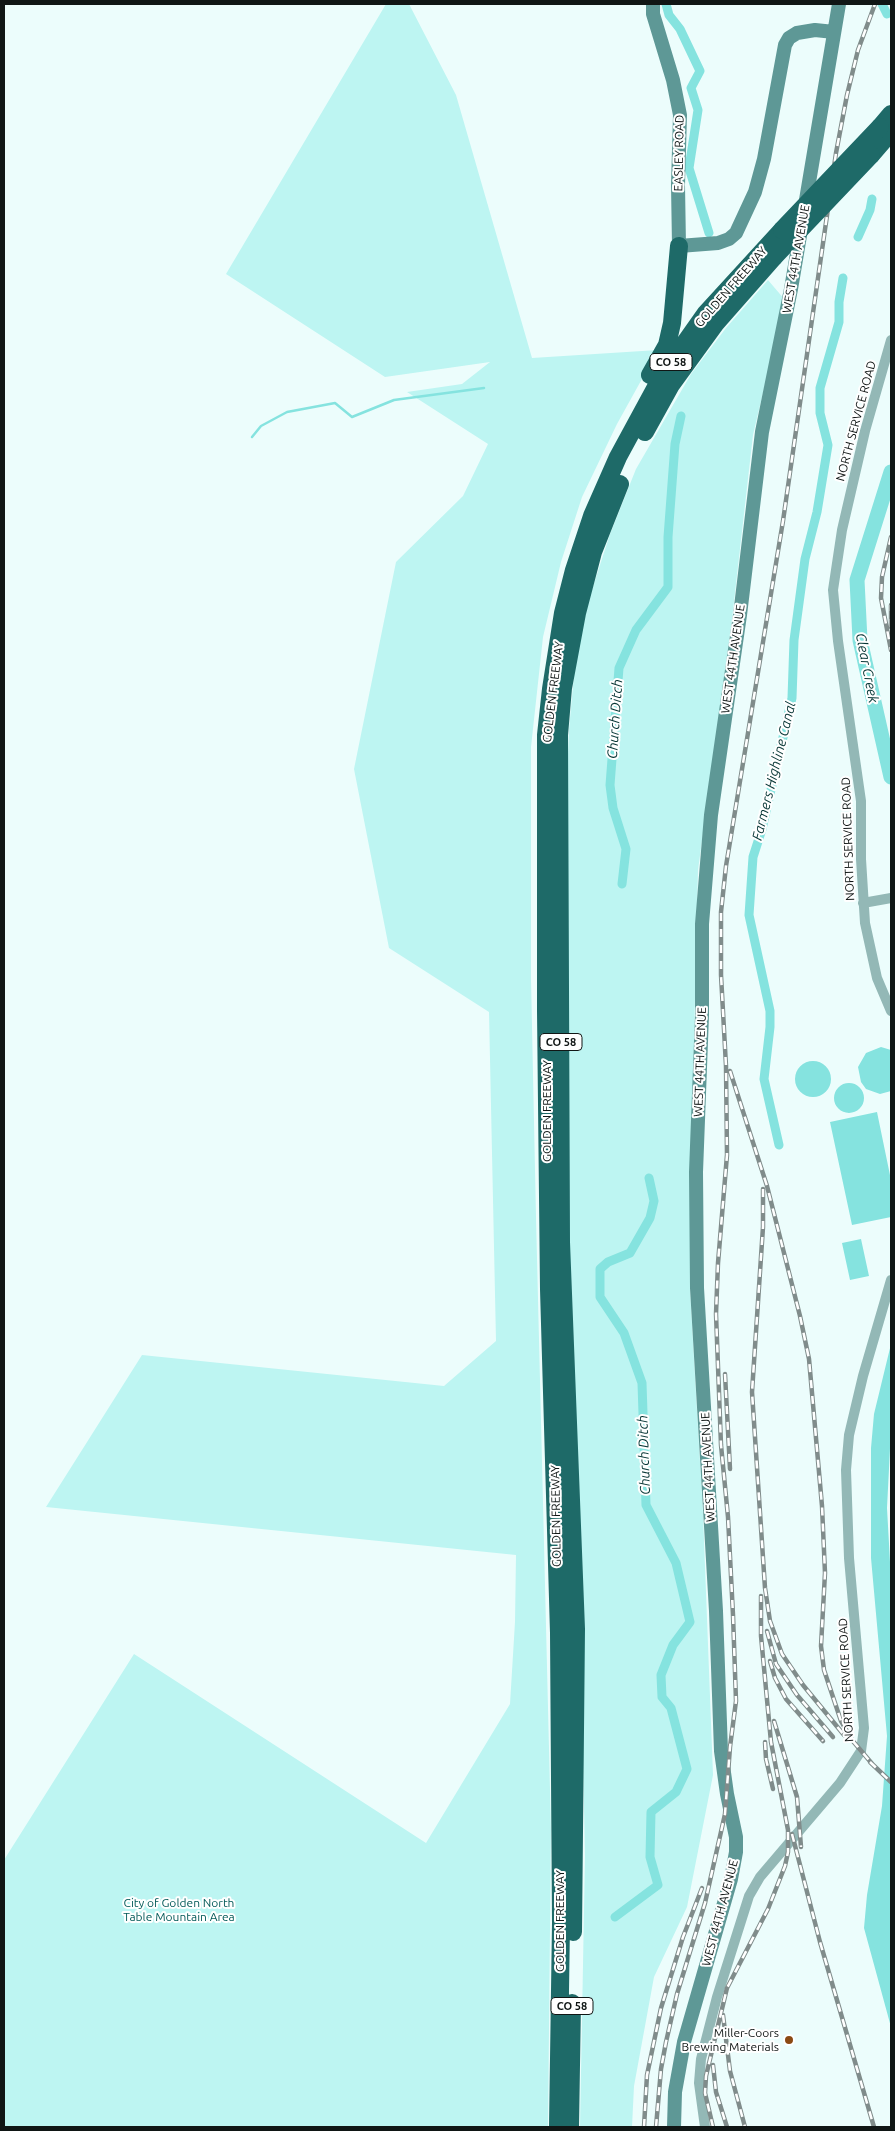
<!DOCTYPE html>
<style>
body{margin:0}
#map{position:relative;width:895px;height:2131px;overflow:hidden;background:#ecfdfc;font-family:Ubuntu,sans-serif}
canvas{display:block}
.frame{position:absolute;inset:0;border:5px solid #101615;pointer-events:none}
</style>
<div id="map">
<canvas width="895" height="2131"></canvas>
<div class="frame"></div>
</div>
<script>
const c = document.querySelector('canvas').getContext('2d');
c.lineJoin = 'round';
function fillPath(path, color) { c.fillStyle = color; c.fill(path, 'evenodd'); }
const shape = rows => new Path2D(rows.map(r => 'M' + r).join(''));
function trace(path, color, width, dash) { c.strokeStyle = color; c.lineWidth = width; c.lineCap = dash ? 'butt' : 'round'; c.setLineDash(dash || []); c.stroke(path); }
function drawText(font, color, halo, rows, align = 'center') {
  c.font = font + ' Ubuntu,sans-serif'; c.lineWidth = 4; c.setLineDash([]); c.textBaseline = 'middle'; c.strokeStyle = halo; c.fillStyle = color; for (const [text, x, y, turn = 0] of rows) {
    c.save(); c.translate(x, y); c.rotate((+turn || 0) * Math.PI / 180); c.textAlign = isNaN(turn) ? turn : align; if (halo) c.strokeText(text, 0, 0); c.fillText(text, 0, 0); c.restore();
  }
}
const green = shape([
 [386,4,409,4,456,95,532,358,658,350,617,424,582,497,561,562,543,637,531,747,531,979,536,1217,551,1830,548,2127,4,2127,4,1860,134,1654,426,1843,510,1704,515,1622,516,1555,46,1507,142,1355,444,1386,496,1341,489,1012,389,948,354,769,396,562,463,496,488,444,407,392,462,384,490,362,385,377,226,274],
 [768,280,785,300,753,435,732,619,698,870,690,1211,690,1289,703,1514,713,1775,687,1907,654,1977,634,2086,632,2127,580,2127,585,1856,581,1654,569,1325,565,827,569,729,575,664,588,602,610,534,636,469,691,374,726,328]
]);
const water = shape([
 [881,1047,891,1050,891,1091,880,1094,866,1089,861,1082,858,1067,866,1053],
 '795 1079a18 18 0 1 1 36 0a18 18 0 1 1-36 0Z',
 '834 1098a15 15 0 1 1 30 0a15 15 0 1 1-30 0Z',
 [877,1112,891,1180,891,1217,852,1225,830,1122],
 [861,1239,869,1276,850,1280,842,1243],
 [891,1344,891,1429,887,1508,891,1580,891,2027,864,1928,867,1895,882,1806,887,1736,871,1558,871,1448,874,1414]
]);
const stream = shape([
 [252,437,261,426,287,412,335,403,352,417,394,400,484,388]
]);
const canal = shape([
 [666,4,669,15,680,29,700,71,691,88,698,110,689,168,709,233],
 [882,4,887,14],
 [858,237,870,210,872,199],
 [622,884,626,849,613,808,610,785,619,668,636,630,668,587,668,537,675,444,681,416],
 [779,1145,764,1079,770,1027,770,1011,749,915,753,857,762,829,792,698,794,640,805,559,817,512,828,445,820,413,820,388,839,322,839,302,843,278],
 [615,1917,658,1885,650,1857,651,1812,676,1792,687,1769,671,1708,662,1697,661,1675,673,1645,690,1622,676,1563,646,1505,642,1383,624,1333,600,1297,600,1269,608,1262,630,1253,650,1218,654,1201,649,1178]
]);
const river = shape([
 [891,472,857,580,860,640,891,777]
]);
const street = shape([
 [891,340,865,431,842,530,833,590,838,641,861,801,861,859,865,923,877,978,891,1011],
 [863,903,891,898],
 [705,2127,699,2083,701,2059,717,1997,749,1896,760,1877,840,1783,861,1751,864,1728,849,1558,846,1470,849,1435,863,1376,891,1280]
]);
const secondary = shape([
 [653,4,653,14,673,80,680,115,678,185,679,246,718,243,729,239,736,233,755,192,764,159,785,45,789,38,797,33,815,30,834,32],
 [674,2127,675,2092,684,2042,731,1879,736,1852,736,1837,727,1794,721,1751,716,1611,697,1288,696,1172,702,1015,702,924,711,815,740,615,762,432,791,289,839,4]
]);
const highway = shape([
 [880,127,891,114],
 [871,155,891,132],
 [650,375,667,345,672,323,679,246],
 [645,432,671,385,716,323,774,257],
 [573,1932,576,1629,561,1242,559,735,563,688,577,613,593,552,620,484],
 [558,2127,561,1923,559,1633,549,1289,546,1011,546,735,551,689,563,613,574,570,592,516,618,457,663,374,706,313,782,230],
 [570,2127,572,2003]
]);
const rail = shape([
 [891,537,882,577,881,598,891,650],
 [891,627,891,605],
 [730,1071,767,1186,800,1316,809,1359,822,1506,825,1573,821,1646,824,1670,841,1721,852,1740,874,1766],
 [763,1189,763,1227,752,1392,765,1588,770,1621,782,1654,803,1685,844,1735],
 [725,1374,730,1469],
 [767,1631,776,1664,797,1695,833,1737],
 [770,1661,775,1678,786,1699,823,1741],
 [774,1721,797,1797,801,1847],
 [765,1742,766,1759,773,1789],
 [870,1762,891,1782],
 [792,1834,820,1942,874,2127],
 [723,2015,730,2071,745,2127],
 [713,2065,716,2092,727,2127],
 [644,2127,647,2075,661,2008,683,1937,702,1888],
 [656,2127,661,2069,666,2042,677,1994,705,1903,725,1814,730,1747,736,1701,733,1615,728,1517,721,1445,716,1314,718,1263,727,1155,726,1066,721,975,721,912,726,866,783,521,836,153,847,95,858,50,875,4],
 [713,2127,705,2093,706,2076,727,1988,768,1909,785,1866,788,1852,788,1830,771,1742,761,1636,761,1596]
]);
const highwayBridge = shape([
 [782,230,880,127],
 [774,257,871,155]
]);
const markers = [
 [789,2040,5,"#8b4a14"]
];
const shields = [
 [671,362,42],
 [561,1042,42],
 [572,2006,42]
];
const shieldNames = [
 ["CO 58",671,362],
 ["CO 58",561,1042],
 ["CO 58",572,2006]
];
const streetNames = [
 ["EASLEY ROAD",679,153,-89],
 ["WEST 44TH AVENUE",796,259,-80],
 ["GOLDEN FREEWAY",731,287,-49],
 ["NORTH SERVICE ROAD",856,421,-75],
 ["WEST 44TH AVENUE",733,659,-82],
 ["GOLDEN FREEWAY",553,692,-83],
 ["NORTH SERVICE ROAD",848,839,-92],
 ["WEST 44TH AVENUE",700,1062,-88],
 ["GOLDEN FREEWAY",547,1111,-90],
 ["WEST 44TH AVENUE",708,1467,-93],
 ["GOLDEN FREEWAY",556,1516,-91],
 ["NORTH SERVICE ROAD",846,1680,-93],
 ["WEST 44TH AVENUE",720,1913,-75],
 ["GOLDEN FREEWAY",560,1921,-90]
];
const parkNames = [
 ["City of Golden North",179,1903],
 ["Table Mountain Area",179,1917]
];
const poiNames = [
 ["Miller-Coors",779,2033],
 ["Brewing Materials",779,2047]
];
const waterNames = [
 ["Clear Creek",867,668,79],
 ["Church Ditch",615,719,-86],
 ["Farmers Highline Canal",774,771,-76],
 ["Church Ditch",644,1455,-92]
];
fillPath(green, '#bdf5f2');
fillPath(water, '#85e3df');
trace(stream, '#85e3df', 2.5);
trace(canal, '#85e3df', 9);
trace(river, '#85e3df', 15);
trace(street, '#93b8b6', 10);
trace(secondary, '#5e9896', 14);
trace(highway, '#1e6a68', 18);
trace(rail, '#808c8b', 4.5);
trace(rail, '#fff', 2.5, [8]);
trace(highwayBridge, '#1e6a68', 18);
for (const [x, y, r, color] of markers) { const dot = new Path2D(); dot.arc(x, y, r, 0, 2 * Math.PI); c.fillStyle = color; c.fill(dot); trace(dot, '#fff', 2); }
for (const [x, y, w] of shields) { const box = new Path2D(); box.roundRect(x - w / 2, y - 8.5, w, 17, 4); c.fillStyle = '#fff'; c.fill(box); trace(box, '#101615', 1); }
drawText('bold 11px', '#101615', null, shieldNames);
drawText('12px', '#101615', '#fff', streetNames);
drawText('12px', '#035a58', '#fff', parkNames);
drawText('12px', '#101615', '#fff', poiNames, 'right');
drawText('italic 14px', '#073635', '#fff', waterNames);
</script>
